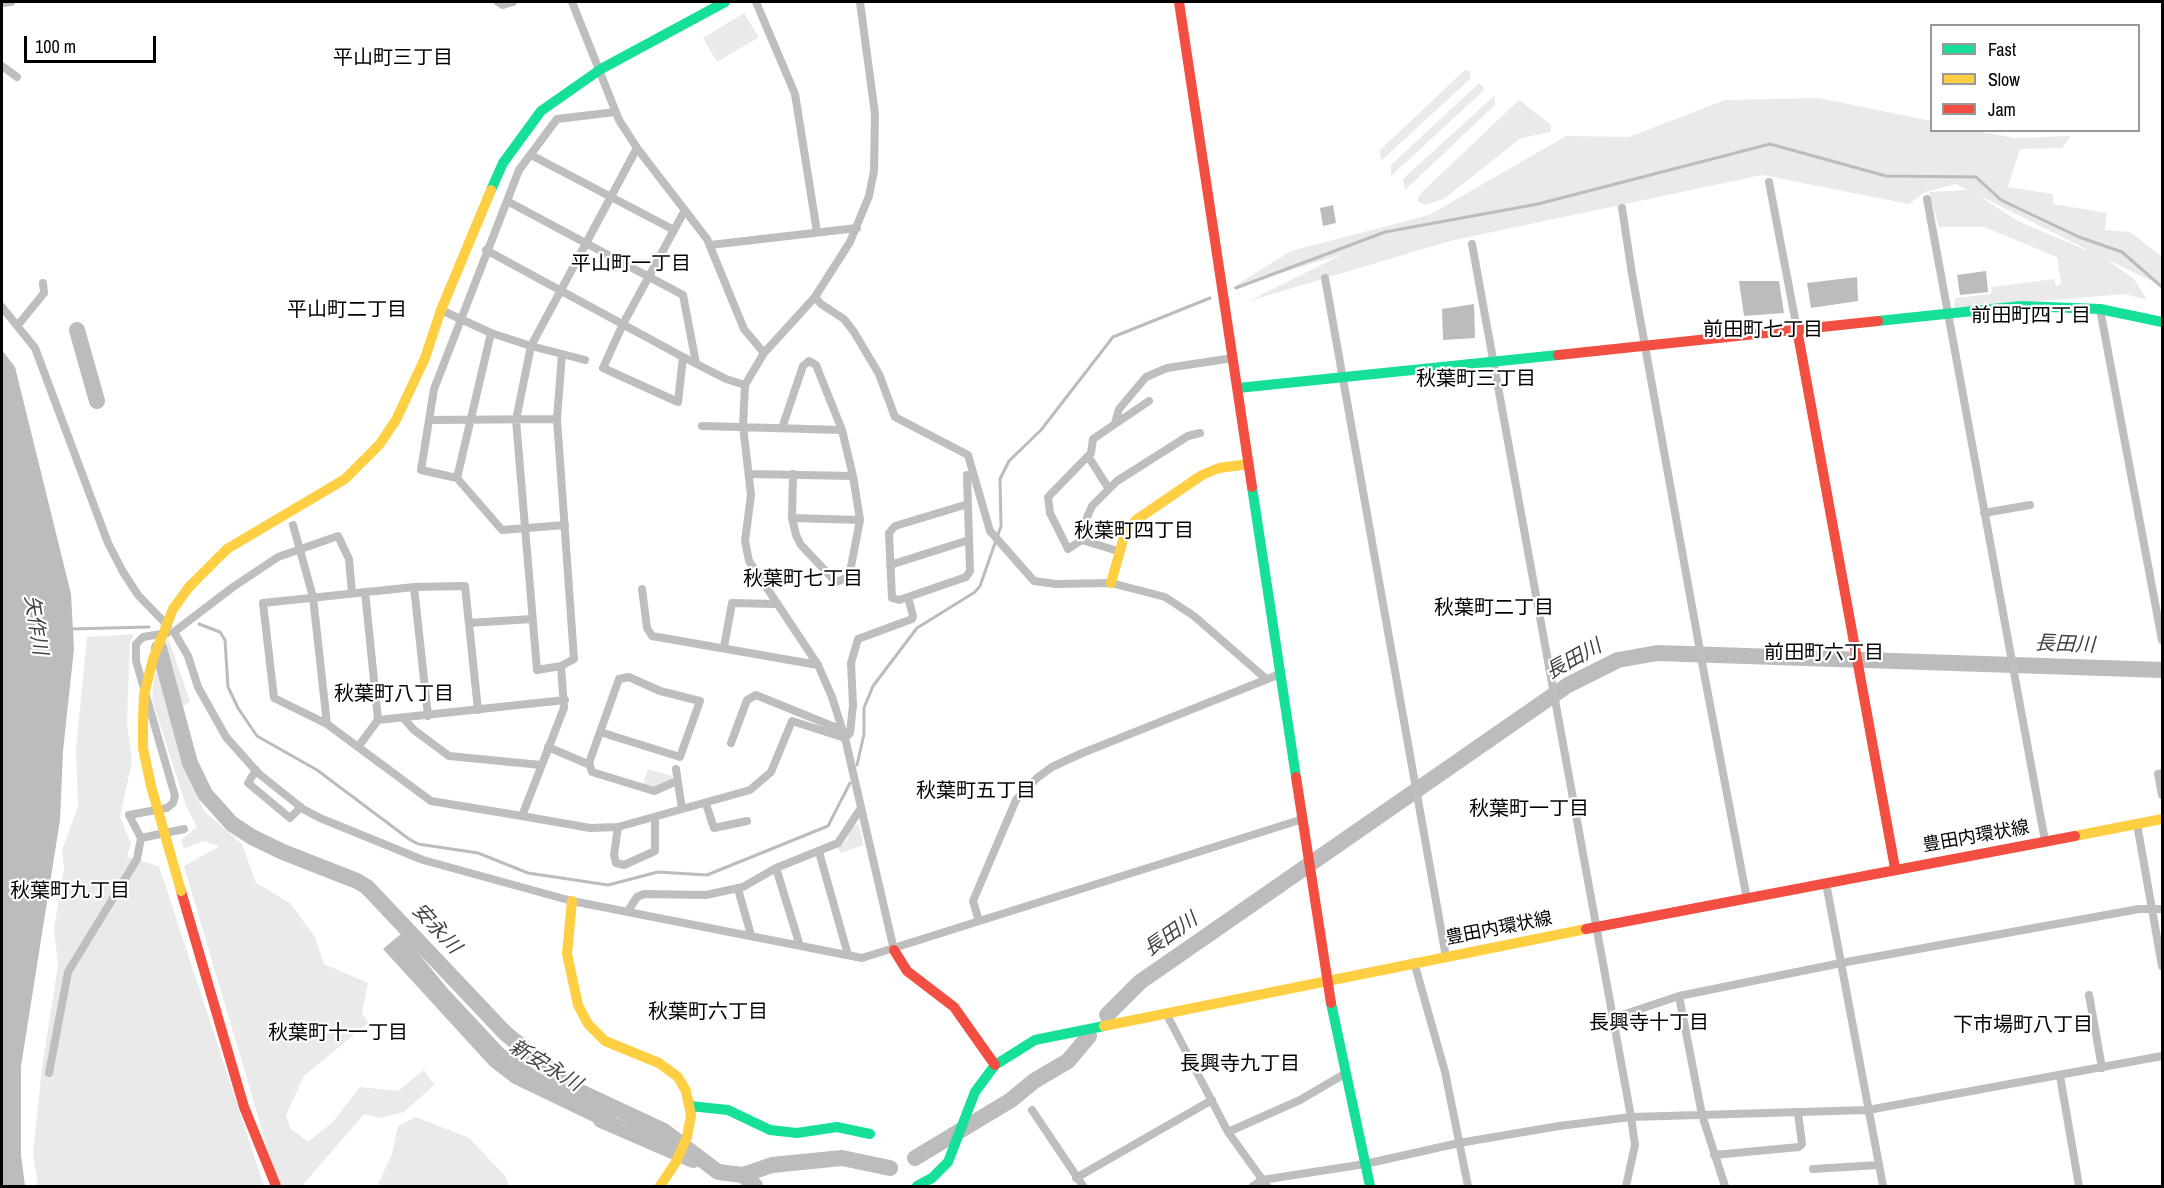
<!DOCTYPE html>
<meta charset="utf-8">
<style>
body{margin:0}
#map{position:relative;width:2164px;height:1188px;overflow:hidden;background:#fff;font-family:"Archivo Narrow",sans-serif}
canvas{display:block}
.frame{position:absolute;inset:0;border:3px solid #000;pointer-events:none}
.legend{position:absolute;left:1930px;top:24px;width:210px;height:108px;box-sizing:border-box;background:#fff;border:2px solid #999;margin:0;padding:8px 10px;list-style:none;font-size:18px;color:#000}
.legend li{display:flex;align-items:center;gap:12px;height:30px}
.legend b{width:30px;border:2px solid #999}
.scale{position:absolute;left:24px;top:36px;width:132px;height:27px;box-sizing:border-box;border:3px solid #000;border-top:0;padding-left:8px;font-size:18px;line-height:21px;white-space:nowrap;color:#000;-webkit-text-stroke:4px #fff;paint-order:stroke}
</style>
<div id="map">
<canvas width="2164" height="1188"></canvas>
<div class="frame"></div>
<ul class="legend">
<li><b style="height:8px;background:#16e098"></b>Fast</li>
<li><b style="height:8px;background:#ffcf43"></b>Slow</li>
<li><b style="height:8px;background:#f24e42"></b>Jam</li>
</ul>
<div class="scale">100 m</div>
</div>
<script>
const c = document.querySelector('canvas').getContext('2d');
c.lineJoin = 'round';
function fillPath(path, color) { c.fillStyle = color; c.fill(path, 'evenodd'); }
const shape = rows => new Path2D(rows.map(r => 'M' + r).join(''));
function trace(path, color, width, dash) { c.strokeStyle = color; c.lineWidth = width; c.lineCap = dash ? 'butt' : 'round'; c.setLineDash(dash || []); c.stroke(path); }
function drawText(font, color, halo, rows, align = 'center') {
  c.font = font + ' "Archivo Narrow","Noto Sans JP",sans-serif'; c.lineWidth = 4.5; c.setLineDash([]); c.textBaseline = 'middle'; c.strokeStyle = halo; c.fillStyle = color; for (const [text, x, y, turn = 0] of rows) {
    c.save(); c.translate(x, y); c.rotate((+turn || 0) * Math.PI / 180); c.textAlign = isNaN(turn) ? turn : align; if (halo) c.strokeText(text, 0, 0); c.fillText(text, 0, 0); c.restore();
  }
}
const green = shape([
 [744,13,759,37,717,62,703,38],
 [1465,70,1471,71,1470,79,1381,161,1380,150],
 [1479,83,1484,88,1483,91,1391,176,1391,165],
 [1495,95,1495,105,1405,190,1403,179],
 [1819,98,1931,121,1932,130,1977,131,2015,138,2070,136,2062,148,2020,149,2008,187,2053,194,2053,204,2107,213,2105,230,2130,232,2162,257,2162,286,2106,259,2134,279,2147,300,2125,294,1954,308,1955,298,1991,294,1992,287,2054,279,2056,286,2061,284,2057,257,1984,227,1939,227,1929,192,1967,190,1956,184,1925,192,1909,204,1762,175,1450,241,1249,301,1343,254,1230,289,1291,251,1429,215,1566,136,1629,137,1725,100],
 [1976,194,2086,249,2086,250,2018,221],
 [1519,100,1551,125,1551,132,1521,138,1445,198,1426,205,1417,201,1421,193],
 [134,634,130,644,127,722,132,762,120,817,131,843,127,857,159,866,264,1186,38,1186,33,1153,42,1068,58,965,54,929,64,868,62,850,78,807,76,749,87,637],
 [168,638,190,701,172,717,187,775,204,811,242,844,256,883,290,903,315,937,324,964,368,983,362,1012,368,1023,304,1076,286,1115,291,1129,308,1142,333,1122,360,1087,398,1091,424,1070,434,1085,404,1112,381,1118,364,1114,302,1186,282,1186,270,1157,184,866,220,846,203,841,184,849,181,840,197,827,186,806,152,699,154,679],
 [648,769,672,776,671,780,652,788,643,784],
 [859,824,863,845,841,853,838,847,846,841,853,826],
 [416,1117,469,1138,506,1177,509,1186,377,1186,392,1154,398,1126]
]);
const water = shape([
 [1333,205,1336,223,1323,226,1320,208],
 [1986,271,1988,292,1960,295,1957,275],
 [1857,277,1858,301,1811,308,1807,283],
 [1739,281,1779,281,1784,313,1744,316],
 [1474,304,1475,338,1443,340,1442,309],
 [2,350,15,367,71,594,74,649,63,751,60,820,21,1066,21,1155,25,1186,2,1186],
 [402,933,447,988,504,1049,567,1091,615,1115,624,1137,512,1083,490,1066,383,949]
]);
const stream = shape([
 [1236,288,1385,232,1538,204,1770,144,1886,176,1976,177,2001,200,2079,237,2122,252,2162,287],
 [199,624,220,632,225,640,228,687,238,708,257,736,317,770,409,839,418,844,478,853,528,873,608,885,658,872,707,875,828,826,850,783],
 [70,629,149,627],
 [857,765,864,734,864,708,873,686,917,628,975,592,980,586,1001,526,1000,479,1009,461,1041,430,1113,337,1210,298]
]);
const river = shape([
 [77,330,97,401],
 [159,648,190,763,205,794,232,824,252,837,283,852,357,881,367,887,505,1033,574,1089,664,1131,718,1172,743,1175,755,1186],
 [1107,1015,1140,982,1568,685,1618,660,1657,653,2162,670],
 [601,1120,693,1160],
 [915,1158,1011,1100,1034,1081,1068,1061,1089,1036],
 [743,1175,772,1165,842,1158,890,1168]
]);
const street = shape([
 [498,2,503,5,513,2],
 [572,2,619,120,637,148,707,239,744,329,764,353],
 [756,2,795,94,817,232],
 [860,2,875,114,874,171,869,196,850,242,815,297,764,353,745,385,743,426,751,495,745,541,749,561,818,665,832,697,845,738,894,950],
 [2,3,11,2],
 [2,66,17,77],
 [531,155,674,230],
 [1769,182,1797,329],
 [1927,199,2045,841],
 [507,201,683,295,696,363],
 [1622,208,1632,274,1704,673,1747,899],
 [1472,244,1631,1117,1635,1145,1626,1186],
 [710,245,857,228],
 [486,250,683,357,726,379,745,385],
 [1325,278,1446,957],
 [815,297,821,304,844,319,854,332,879,374,895,417,968,455,990,531,1034,581,1056,584,1111,583,1165,597,1194,616,1265,678],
 [2,307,35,348,108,543,123,572,138,595,168,626],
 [2100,309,2162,640],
 [441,310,491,333,531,346,562,354,557,419,574,659,561,666,537,670,516,420,531,346,637,148],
 [18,325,44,293,43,283],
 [562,354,585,360],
 [683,357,678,402,603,368,623,324,685,210],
 [429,420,557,419],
 [1115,423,1119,409,1146,377,1167,368,1233,358],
 [702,426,842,430,853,476,749,474],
 [782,428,803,366,809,361,816,365,842,430],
 [1088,456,1109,489],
 [793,474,792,518,796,535,801,545,836,582,849,577,860,520,853,476],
 [457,478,491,333],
 [1984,513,2030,505],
 [792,518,860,520],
 [293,525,313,597,327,724],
 [565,525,502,530,457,478,421,470,434,389,519,170,557,119,615,112],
 [1082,540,1082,529,1092,506,1117,481,1188,436,1200,433],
 [1118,551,1082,540,1068,549,1050,513,1048,497,1091,453,1093,439,1149,401],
 [890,565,969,540],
 [414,587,428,716],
 [642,589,647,628,652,636,818,665],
 [352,593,349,559,338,536,278,557,233,587,174,632,188,656,198,687,226,737,258,773,303,809,320,818,423,860,572,901,862,958,1303,819],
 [908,597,966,577,970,571,967,475],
 [469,623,532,619],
 [167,633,143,637,136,644,136,661,175,796,173,803,167,808,129,815,141,838,184,829],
 [724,647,732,603,775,604],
 [478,710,465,586,414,587,263,603,274,698,327,724,431,801,522,816,564,708,561,666],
 [404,719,414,730,449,756,541,765],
 [378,720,565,700],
 [600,732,680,757,700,701,660,691,629,677,619,679,589,763,592,772,654,791,677,781],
 [845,738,850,733,853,705,851,663,858,639,912,619,913,616,908,597,899,600,892,598,889,533,895,526,968,504],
 [731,743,747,700,756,695,842,730],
 [358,747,378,720,365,592],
 [548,747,590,765],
 [676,769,682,809],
 [256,770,248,783,290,818,301,807],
 [2162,773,2158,774,2162,795],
 [706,804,714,828,747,821],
 [522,816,590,828,618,827,750,790,771,772,792,721,845,738],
 [2137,824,2162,966],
 [618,827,614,855,616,863,624,865,655,851,655,818],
 [819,852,848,955],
 [776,868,800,946],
 [1826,883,1883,1186],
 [738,889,751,935],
 [628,911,637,897,644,894,706,895,743,887,776,868,838,843,861,808],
 [979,921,973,901,1016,800,1037,778,1052,767,1080,754,1280,674],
 [1414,962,1445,1072,1468,1186],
 [2089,995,2102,1068],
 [1679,996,1702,1115,1725,1186],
 [1167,1015,1228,1132,1267,1186],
 [1613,1018,1679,996,1841,963,2139,909,2162,909],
 [49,1073,68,972,137,859,141,838],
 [2060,1076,2079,1186],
 [1032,1110,1083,1186],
 [1228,1132,1300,1100,1346,1073],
 [1714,1155,1799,1147,1802,1144,1798,1113],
 [1813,1169,1879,1165],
 [1076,1178,1212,1100],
 [1253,1186,1262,1180,1365,1164,1459,1143,1559,1126,1631,1117,1868,1110,2162,1056]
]);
const fast = shape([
 [491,190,503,163,541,111,601,69,725,2],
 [1878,321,2021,306,2100,309,2162,322],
 [1238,388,1558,355],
 [1252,487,1296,777],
 [1331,1003,1370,1186],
 [690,1106,728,1110,770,1130,797,1133,837,1127,870,1134],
 [917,1186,932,1178,948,1162,975,1092,995,1065,1035,1040,1104,1026]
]);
const slow = shape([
 [1111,583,1125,533,1136,520,1202,475,1219,468,1249,464],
 [189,587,227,549,345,479,379,445,396,420,425,358,441,310,491,190],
 [2075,836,2162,819],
 [572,901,567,954,578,1005,588,1024,605,1041,659,1063,678,1077,686,1091,691,1115,687,1137,676,1162,660,1186],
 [1104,1026,1586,929]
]);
const jam = shape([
 [1179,2,1252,487],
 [1797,329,1895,868],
 [1558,355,1878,321],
 [1296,777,1331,1003],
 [181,891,244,1107,276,1186],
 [1586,929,2075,836],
 [894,950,907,971,954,1007,995,1065]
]);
const slowBridge = shape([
 [181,891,151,786,143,748,143,719,144,695,153,659,173,609,189,587]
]);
const streetNames = [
 ["豊田内環状線",1976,837,-10],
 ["豊田内環状線",1499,929,-11]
];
const neighbourhoodNames = [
 ["平山町三丁目",393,59],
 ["平山町一丁目",631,265],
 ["平山町二丁目",347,311],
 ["前田町四丁目",2031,317],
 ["前田町七丁目",1763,331],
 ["秋葉町三丁目",1476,380],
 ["秋葉町四丁目",1134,532],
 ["秋葉町七丁目",803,580],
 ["秋葉町二丁目",1494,609],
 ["前田町六丁目",1824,654],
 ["秋葉町八丁目",394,695],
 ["秋葉町五丁目",976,792],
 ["秋葉町一丁目",1529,810],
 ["秋葉町九丁目",70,892],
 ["秋葉町六丁目",708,1013],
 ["長興寺十丁目",1649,1024],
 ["下市場町八丁目",2023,1026],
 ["秋葉町十一丁目",338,1034],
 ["長興寺九丁目",1240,1065]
];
const waterNames = [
 ["矢作川",35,625,81],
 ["長田川",2065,645,2],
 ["長田川",1574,660,-29],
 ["安永川",436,929,47],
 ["長田川",1171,935,-35],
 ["新安永川",545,1066,31]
];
fillPath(green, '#eaeaea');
fillPath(water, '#bcbcbc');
trace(stream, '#bcbcbc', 3);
trace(river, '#bcbcbc', 16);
trace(street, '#bebebe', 8);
trace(fast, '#16e098', 10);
trace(slow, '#ffcf43', 10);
trace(jam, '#f24e42', 10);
trace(slowBridge, '#ffcf43', 10);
drawText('18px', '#000', '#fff', streetNames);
drawText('20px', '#000', '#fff', neighbourhoodNames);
drawText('italic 20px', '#414141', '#fff', waterNames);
</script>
